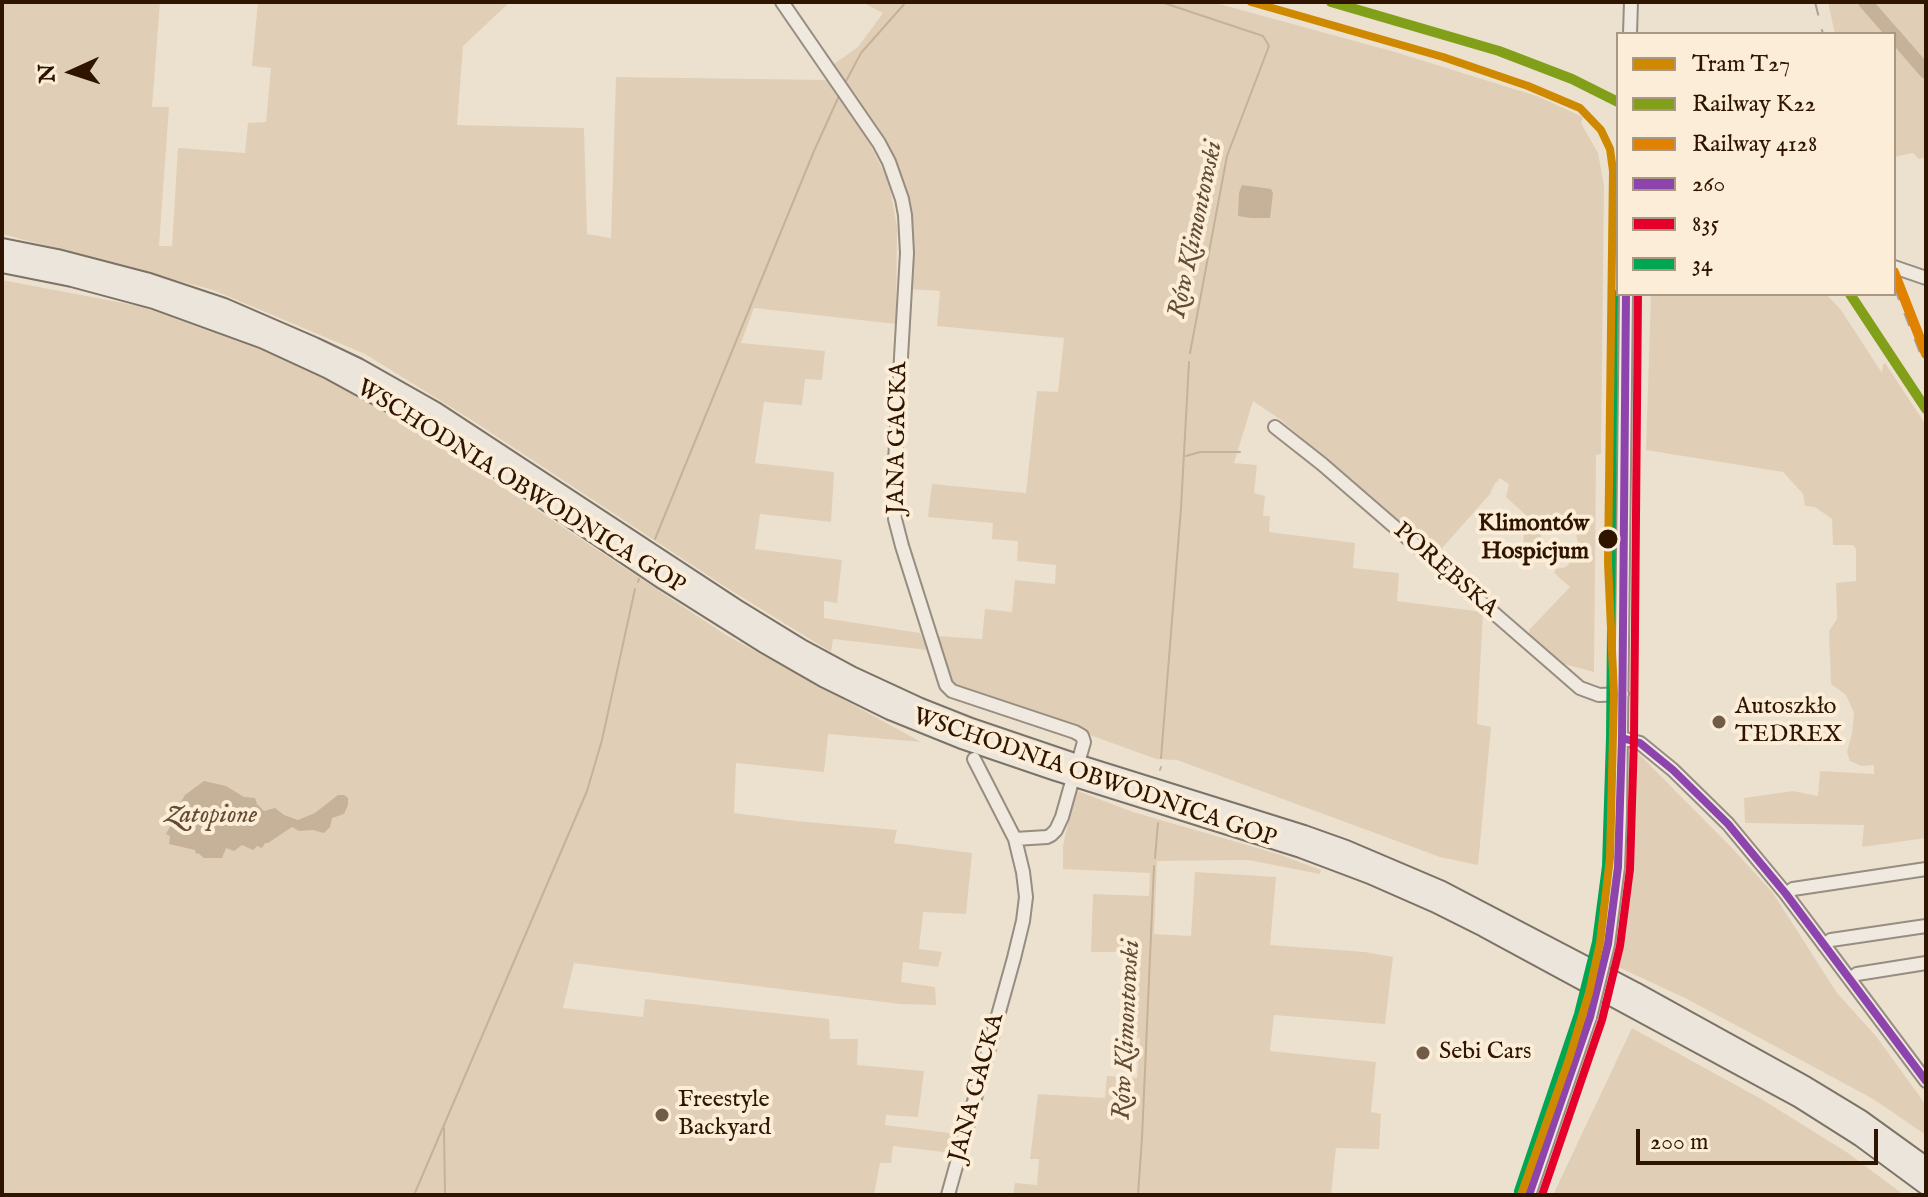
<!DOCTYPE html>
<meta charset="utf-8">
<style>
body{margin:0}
#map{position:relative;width:1928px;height:1197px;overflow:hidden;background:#ece1cf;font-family:"IM FELL English",serif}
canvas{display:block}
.frame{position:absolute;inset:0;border:4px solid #2f1500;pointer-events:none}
.legend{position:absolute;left:1616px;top:32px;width:280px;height:264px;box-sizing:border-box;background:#fbedd7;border:2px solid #a99781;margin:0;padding:10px 14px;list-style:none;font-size:24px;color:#2f1500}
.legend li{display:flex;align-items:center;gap:16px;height:40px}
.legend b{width:40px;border:2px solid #a99781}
.north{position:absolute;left:32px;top:32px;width:80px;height:80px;-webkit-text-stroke:6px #fbedd7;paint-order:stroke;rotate:267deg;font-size:22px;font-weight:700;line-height:32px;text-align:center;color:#2f1500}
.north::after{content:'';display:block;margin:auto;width:28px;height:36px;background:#2f1500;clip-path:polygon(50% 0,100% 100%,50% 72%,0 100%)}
.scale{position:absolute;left:1636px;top:1129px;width:242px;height:36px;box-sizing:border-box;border:4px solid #2f1500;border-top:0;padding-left:10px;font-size:24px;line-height:28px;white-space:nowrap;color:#2f1500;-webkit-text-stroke:6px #fbedd7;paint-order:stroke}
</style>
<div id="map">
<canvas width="1928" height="1197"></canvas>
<div class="frame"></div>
<ul class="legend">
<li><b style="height:10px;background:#cf8900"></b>Tram T27</li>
<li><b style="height:10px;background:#819f19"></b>Railway K22</li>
<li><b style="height:10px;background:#e08200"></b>Railway 4128</li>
<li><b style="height:10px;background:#8e44ad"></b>260</li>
<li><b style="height:10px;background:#e4002b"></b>835</li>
<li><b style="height:10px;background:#00a651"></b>34</li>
</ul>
<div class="north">N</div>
<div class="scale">200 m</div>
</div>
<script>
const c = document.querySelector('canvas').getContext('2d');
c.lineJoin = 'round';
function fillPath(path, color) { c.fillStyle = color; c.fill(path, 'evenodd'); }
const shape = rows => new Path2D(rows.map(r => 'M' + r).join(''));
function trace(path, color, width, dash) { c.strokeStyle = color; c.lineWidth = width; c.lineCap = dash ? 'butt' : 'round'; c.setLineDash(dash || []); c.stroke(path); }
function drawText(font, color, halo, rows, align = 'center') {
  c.font = font + ' "IM FELL English",serif'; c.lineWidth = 8; c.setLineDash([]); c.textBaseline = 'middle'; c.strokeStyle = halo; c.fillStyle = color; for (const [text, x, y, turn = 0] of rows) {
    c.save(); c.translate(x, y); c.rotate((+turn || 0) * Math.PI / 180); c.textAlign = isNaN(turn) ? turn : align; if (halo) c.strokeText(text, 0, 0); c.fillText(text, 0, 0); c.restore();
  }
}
const green = shape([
 [3,2,160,2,152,107,169,107,159,246,172,246,178,148,245,153,248,123,266,122,271,68,252,66,258,2,510,2,463,46,457,125,584,128,587,234,611,238,616,77,827,80,866,136,889,182,897,227,896,324,754,308,741,343,825,351,822,380,805,379,802,405,764,402,755,463,834,472,831,522,760,514,755,549,842,560,837,603,824,601,824,618,920,633,928,650,833,639,831,652,727,588,470,419,365,354,213,290,2,234],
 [862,2,1212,2,1395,52,1514,89,1537,96,1583,117,1581,123,1598,153,1604,185,1601,454,1596,455,1594,672,1564,664,1529,634,1529,630,1570,587,1554,573,1556,569,1566,567,1576,556,1578,545,1576,533,1572,526,1563,521,1546,521,1538,528,1542,532,1539,542,1524,543,1522,521,1527,516,1506,497,1509,484,1500,478,1494,485,1490,494,1436,555,1281,420,1253,401,1234,463,1257,465,1254,493,1265,496,1263,516,1270,516,1269,532,1355,543,1353,568,1399,573,1397,601,1483,612,1477,724,1491,727,1478,865,1440,857,1177,760,1156,759,952,685,937,636,982,639,985,609,1012,612,1015,580,1055,584,1056,565,1017,561,1018,541,992,539,993,523,928,517,932,484,1026,493,1037,391,1058,392,1064,338,937,326,940,291,910,289,912,238,910,209,899,168,881,134,834,64,858,47,883,13],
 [1828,2,1926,2,1926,157,1919,159,1913,153,1894,157,1894,34,1835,34],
 [2,280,144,307,255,347,360,395,454,455,726,635,921,742,828,734,824,772,736,763,734,813,795,821,897,830,894,843,972,853,966,914,923,912,919,949,942,952,938,967,903,962,901,982,935,987,936,1005,900,1004,574,963,563,1008,643,1017,645,999,829,1019,830,1039,858,1039,857,1065,924,1071,918,1117,886,1115,885,1125,958,1134,952,1153,893,1146,891,1163,880,1163,874,1195,2,1195],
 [1651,294,1826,294,1841,310,1882,373,1883,365,1885,363,1926,425,1926,838,1862,847,1864,825,1745,823,1744,798,1793,791,1818,796,1820,771,1874,774,1874,765,1861,766,1850,761,1847,752,1852,733,1854,713,1846,695,1831,684,1829,631,1837,619,1836,583,1856,581,1856,549,1853,545,1833,545,1832,519,1815,507,1805,506,1803,494,1783,472,1646,450],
 [1633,748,1732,848,1773,893,1837,993,1876,1036,1926,1105,1926,1135,1873,1099,1801,1060,1685,998,1616,966,1626,894,1633,818],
 [1075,790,1133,812,1278,854,1321,870,1320,874,1248,860,1157,861,1154,934,1191,936,1195,872,1276,877,1270,945,1365,952,1393,957,1385,1024,1274,1015,1270,1051,1376,1062,1371,1112,1381,1114,1379,1149,1336,1148,1331,1195,1013,1195,1015,1183,1037,1185,1039,1159,1030,1159,1038,1094,1105,1098,1107,1076,1137,1078,1140,1038,1122,1037,1125,952,1091,952,1093,894,1149,896,1150,873,1063,869,1063,846],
 [1632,1028,1763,1100,1848,1153,1904,1195,1553,1195]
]);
const water = shape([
 [1242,185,1271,189,1273,193,1270,218,1251,218,1238,216,1239,193],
 [204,781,226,786,244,797,255,798,257,804,264,811,275,808,284,815,298,820,315,813,338,795,344,795,348,798,348,805,344,814,332,818,330,827,324,833,313,830,299,831,292,827,268,843,265,843,262,848,257,846,253,850,242,845,234,851,226,848,222,858,204,858,198,853,196,854,195,850,169,844,170,836,166,834,171,825,174,813,185,795]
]);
const stream = shape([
 [1161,2,1263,36,1269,46,1227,156,1190,353],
 [845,83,861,53,906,2],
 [1186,456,1200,452,1240,452],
 [655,539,814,151,839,96],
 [638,582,639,579],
 [1161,758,1181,508,1189,362],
 [1160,770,1161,767],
 [1155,858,1158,823],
 [444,1128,445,1195],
 [414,1195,587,791,602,740,635,589],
 [1138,1195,1142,1138,1154,866]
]);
const river = shape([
 [1865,2,1893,34],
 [1894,35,1926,72]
]);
const minor = shape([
 [782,2,879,143,889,162,902,199,905,215,907,253,894,479,894,503,895,519,902,546,946,685,952,691,1075,732,1082,736,1084,742,1080,756],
 [1630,34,1631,2],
 [1894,267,1926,278],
 [1275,427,1322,464,1427,555,1580,688,1599,695,1622,694],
 [1622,738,1640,743,1673,770,1728,824,1786,894,1926,1081],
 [1015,839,1047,837,1051,835,1056,830,1062,817,1071,785],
 [1786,894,1793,889,1926,869],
 [1608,944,1618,867,1620,815,1626,294],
 [1824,945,1831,940,1926,926],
 [1850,979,1857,974,1926,963],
 [948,1195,1014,958,1023,921,1026,897,1023,872,1015,839,974,759],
 [1529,1195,1590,1017]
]);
const highway = shape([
 [2,248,57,259,149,283,224,308,314,347,358,368,434,411,739,611,801,649,851,676,918,707,971,728,1080,765,1304,835,1346,850,1440,890,1635,992,1805,1086,1861,1120,1926,1167],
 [2,263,72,277,154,299,264,339,329,369,404,410,499,469,664,580,764,643,825,678,890,710,962,739,1056,771,1301,848,1370,874,1436,903,1484,927,1798,1097,1861,1137,1926,1185]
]);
const rail = shape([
 [1815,2,1823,34],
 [1894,287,1926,368]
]);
const minorBridge = shape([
 [1590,1017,1608,944]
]);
const bus1 = shape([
 [1622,738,1640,743,1673,770,1728,824,1786,894,1926,1081],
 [1529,1195,1590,1017,1608,944,1618,867,1622,738,1626,294]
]);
const bus2 = shape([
 [1542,1195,1602,1020,1620,946,1630,869,1634,738,1638,294]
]);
const bus3 = shape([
 [1518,1191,1578,1014,1596,942,1606,866,1610,738,1614,294]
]);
const rail1 = shape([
 [1331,2,1499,51,1572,79,1618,102],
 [1850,294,1926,409]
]);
const rail2 = shape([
 [1894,272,1926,354]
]);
const tram1 = shape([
 [1251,2,1443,57,1528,86,1580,108,1601,130,1610,149,1613,171,1608,563,1614,694,1610,858,1600,943,1589,993,1569,1059,1521,1195]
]);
const markers = [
 [1608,539,11,"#2f1500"],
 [1719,722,8,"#715c48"],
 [1423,1053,8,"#715c48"],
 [662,1115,8,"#715c48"]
];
const streetNames = [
 ["JANA GACKA",899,438,-89],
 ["WSCHODNIA OBWODNICA GOP",520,488,32],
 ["PORĘBSKA",1445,571,41],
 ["WSCHODNIA OBWODNICA GOP",1094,779,19],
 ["JANA GACKA",978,1088,-75]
];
const stopNames = [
 ["Klimontów",1589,525],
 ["Hospicjum",1589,553]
];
const poiNames = [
 ["Autoszkło",1735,708],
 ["TEDREX",1735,736],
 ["Sebi Cars",1439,1053],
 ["Freestyle",678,1101],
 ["Backyard",678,1129]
];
const waterNames = [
 ["Rów Klimontowski",1197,230,-78],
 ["Zatopione",211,817],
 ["Rów Klimontowski",1128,1030,-87]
];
fillPath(green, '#e0cfb6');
fillPath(water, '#c5b298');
trace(stream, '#c5b298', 2);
trace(river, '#c5b298', 14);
trace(minor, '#978d80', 16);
trace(highway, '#7c7265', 22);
trace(minor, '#efe9e0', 12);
trace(highway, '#ece5db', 18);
trace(rail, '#a8a198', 2, [14, 14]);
trace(minorBridge, '#978d80', 16, []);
trace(minorBridge, '#efe9e0', 12);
trace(bus1, '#8e44ad', 8);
trace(bus2, '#e4002b', 8);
trace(bus3, '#00a651', 8);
trace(rail1, '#819f19', 10);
trace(rail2, '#e08200', 10);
trace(tram1, '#cf8900', 8);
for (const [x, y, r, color] of markers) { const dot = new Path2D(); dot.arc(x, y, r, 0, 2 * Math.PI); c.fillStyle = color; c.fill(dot); trace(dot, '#fbedd7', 3); }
drawText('24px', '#2f1500', '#fbedd7', streetNames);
drawText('bold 24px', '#2f1500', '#fbedd7', stopNames, 'right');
drawText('24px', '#2f1500', '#fbedd7', poiNames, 'left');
drawText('italic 26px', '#644c33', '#fbedd7', waterNames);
</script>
